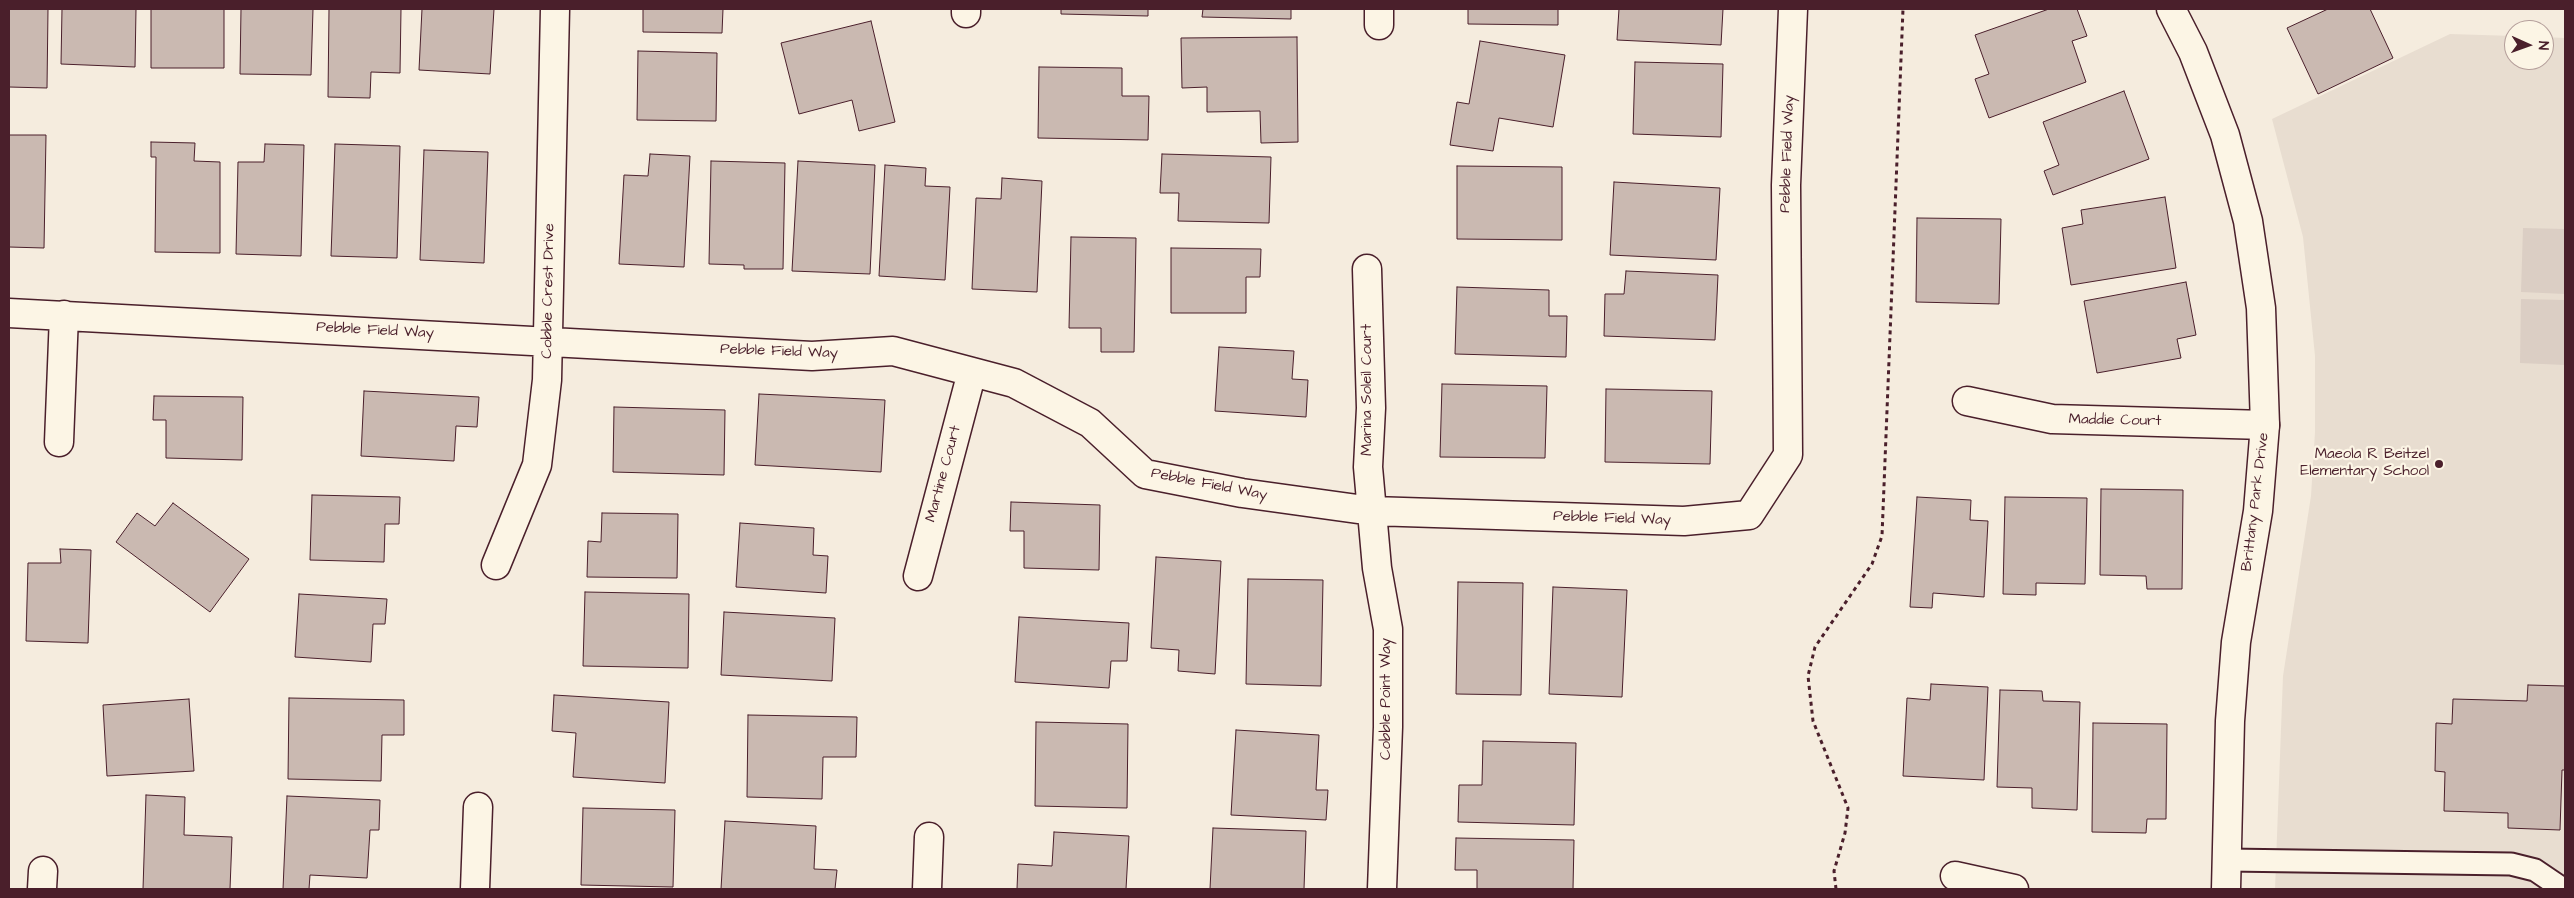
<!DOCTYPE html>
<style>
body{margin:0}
#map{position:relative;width:2574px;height:898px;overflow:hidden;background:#f5ecde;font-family:"Architects Daughter",sans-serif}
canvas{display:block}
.frame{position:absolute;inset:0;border:10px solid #4a1f2b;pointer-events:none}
.north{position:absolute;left:2504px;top:20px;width:50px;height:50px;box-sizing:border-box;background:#fcf5e5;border:1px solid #b59f9b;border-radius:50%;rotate:92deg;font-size:14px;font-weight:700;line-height:20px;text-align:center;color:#4a1f2b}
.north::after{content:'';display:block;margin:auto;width:18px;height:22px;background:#4a1f2b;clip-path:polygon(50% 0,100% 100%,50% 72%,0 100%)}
</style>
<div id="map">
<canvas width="2574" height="898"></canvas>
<div class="frame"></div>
<div class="north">N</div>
</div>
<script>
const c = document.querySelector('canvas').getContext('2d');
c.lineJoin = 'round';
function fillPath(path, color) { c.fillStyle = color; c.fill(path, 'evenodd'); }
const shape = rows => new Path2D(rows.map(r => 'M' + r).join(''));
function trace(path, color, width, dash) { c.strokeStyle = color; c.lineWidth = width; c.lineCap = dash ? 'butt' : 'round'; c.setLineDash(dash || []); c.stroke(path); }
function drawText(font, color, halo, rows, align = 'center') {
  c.font = font + ' "Architects Daughter",sans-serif'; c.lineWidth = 4.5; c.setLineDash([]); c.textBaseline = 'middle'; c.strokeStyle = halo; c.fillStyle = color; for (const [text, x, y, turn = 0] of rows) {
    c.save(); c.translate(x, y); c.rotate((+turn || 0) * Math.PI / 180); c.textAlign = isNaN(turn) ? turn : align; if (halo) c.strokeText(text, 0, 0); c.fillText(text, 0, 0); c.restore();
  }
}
const built = shape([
 [2450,34,2514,36,2514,60,2544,60,2544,37,2565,38,2565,889,2275,889,2283,676,2311,496,2315,432,2315,356,2303,237,2272,119]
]);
const green = shape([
 [2523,228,2565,229,2565,294,2521,292],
 [2521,299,2565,300,2565,365,2520,363]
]);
const building = shape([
 [9,9,48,9,47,88,9,87,9,9],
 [62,9,136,9,135,67,61,64,62,9],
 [151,9,224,9,224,68,151,68,151,9],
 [241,9,313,9,311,75,240,74,241,9],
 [329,9,401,9,400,73,371,72,370,98,328,97,329,9],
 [422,9,494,9,490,74,419,70,422,9],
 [643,9,723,9,722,33,643,32,643,9],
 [1061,9,1148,9,1148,16,1061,14,1061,9],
 [1203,9,1291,9,1291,19,1202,17,1203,9],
 [1468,9,1558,9,1558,25,1468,24,1468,9],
 [1619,9,1723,9,1721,45,1617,40,1619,9],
 [2049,9,2077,9,2087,36,2072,41,2086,82,1989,118,1975,79,1989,74,1975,35,2049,9],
 [2328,9,2370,9,2393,58,2318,94,2287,28,2328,9],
 [871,21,895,122,859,131,852,100,799,114,781,43,871,21],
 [1297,37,1298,142,1261,143,1260,111,1207,112,1207,87,1182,88,1181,38,1297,37],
 [1480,41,1565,55,1553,127,1499,118,1493,151,1450,145,1457,102,1469,104,1480,41],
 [638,51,717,53,716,121,637,120,638,51],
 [1635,62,1723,64,1721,137,1633,134,1635,62],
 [1039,67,1122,68,1122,96,1149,96,1148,140,1038,138,1039,67],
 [2124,91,2149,159,2053,195,2044,171,2059,165,2043,122,2124,91],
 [9,135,46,135,44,248,9,247,9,135],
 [151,142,195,143,194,161,220,162,220,253,155,252,156,157,151,157,151,142],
 [265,144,304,145,301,256,236,254,238,162,264,162,265,144],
 [335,144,400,146,397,258,331,256,335,144],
 [424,150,488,152,484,263,420,260,424,150],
 [650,154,690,156,684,267,619,264,624,175,648,176,650,154],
 [1162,154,1271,157,1269,223,1178,221,1179,193,1160,193,1162,154],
 [711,161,785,163,783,269,744,269,744,265,709,264,711,161],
 [798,161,875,165,870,274,792,271,798,161],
 [885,165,926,168,925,186,950,187,945,280,879,276,885,165],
 [1457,166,1562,167,1562,240,1457,239,1457,166],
 [1002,178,1042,181,1037,292,972,289,976,198,1001,199,1002,178],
 [1614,182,1720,188,1716,260,1610,255,1614,182],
 [2165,197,2176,268,2071,285,2062,228,2083,224,2081,210,2165,197],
 [1917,218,2001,219,1999,304,1916,302,1917,218],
 [1071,237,1136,238,1134,352,1101,352,1101,328,1069,328,1071,237],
 [1171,248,1261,249,1260,277,1246,277,1246,313,1171,313,1171,248],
 [1626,271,1718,275,1715,340,1604,336,1605,294,1624,294,1626,271],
 [2186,282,2196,335,2177,339,2181,358,2097,373,2084,301,2186,282],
 [1457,287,1549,290,1549,316,1567,316,1566,357,1455,354,1457,287],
 [1219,347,1294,351,1292,379,1308,380,1306,417,1215,411,1219,347],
 [1442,384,1547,386,1545,458,1440,457,1442,384],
 [1606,389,1712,391,1710,464,1605,462,1606,389],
 [364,391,479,397,477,427,456,426,454,461,361,456,364,391],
 [759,394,885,400,881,472,755,465,759,394],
 [154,396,243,397,242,460,166,458,166,420,153,420,154,396],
 [614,407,725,410,724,475,613,472,614,407],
 [2101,489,2183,490,2182,589,2147,589,2146,576,2100,575,2101,489],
 [312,495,400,497,399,524,385,524,384,562,310,560,312,495],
 [1917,497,1971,500,1970,520,1988,521,1984,597,1933,593,1932,608,1910,607,1917,497],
 [2005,497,2087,498,2085,584,2036,583,2036,595,2003,594,2005,497],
 [1011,502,1100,505,1099,570,1024,568,1024,531,1010,531,1011,502],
 [173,503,249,559,210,612,116,542,137,513,155,526,173,503],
 [602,513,678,514,677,578,587,577,588,541,601,542,602,513],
 [740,523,814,528,813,555,828,556,826,593,736,587,740,523],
 [60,549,91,550,88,643,26,641,28,563,61,563,60,549],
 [1156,557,1221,561,1215,674,1178,671,1179,650,1151,648,1156,557],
 [1248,579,1323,580,1321,686,1246,684,1248,579],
 [1458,582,1523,583,1521,695,1456,694,1458,582],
 [1553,587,1627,590,1622,697,1549,694,1553,587],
 [585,592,689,594,688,668,583,666,585,592],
 [299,594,387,599,385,624,373,624,371,662,295,657,299,594],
 [724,612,835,618,832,681,721,675,724,612],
 [1019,617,1129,623,1127,661,1111,661,1109,688,1015,682,1019,617],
 [1931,684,1988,687,1984,780,1903,776,1907,698,1930,700,1931,684],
 [2528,685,2565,686,2565,770,2562,770,2560,830,2508,828,2508,813,2444,811,2445,772,2435,771,2436,723,2452,724,2453,699,2527,701,2528,685],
 [2000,690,2042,691,2043,701,2080,702,2077,810,2032,808,2032,788,1997,787,2000,690],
 [554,695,669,702,665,783,573,777,576,733,552,731,554,695],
 [289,698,404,700,404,735,382,735,381,781,288,779,289,698],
 [189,699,194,771,107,776,103,705,189,699],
 [748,715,857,717,856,757,823,757,822,799,747,797,748,715],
 [1036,722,1128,724,1127,808,1035,806,1036,722],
 [2093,723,2167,724,2166,819,2147,819,2146,833,2092,832,2093,723],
 [1236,730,1319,735,1316,790,1328,790,1326,820,1231,815,1236,730],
 [1483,741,1576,743,1574,825,1458,822,1459,785,1482,785,1483,741],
 [146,795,185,797,184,835,232,837,230,889,143,889,146,795],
 [287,796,380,800,379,830,370,830,367,878,310,875,309,889,283,889,287,796],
 [583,808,675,810,673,887,581,885,583,808],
 [725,821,816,826,814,869,837,870,835,889,721,889,725,821],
 [1213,828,1306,831,1304,889,1210,889,1213,828],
 [1054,832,1129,836,1126,889,1017,889,1018,864,1052,866,1054,832],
 [1456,838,1574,840,1573,889,1477,889,1477,870,1455,870,1456,838]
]);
const path = shape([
 [1836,889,1834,871,1845,833,1848,808,1813,721,1808,676,1815,647,1872,564,1882,536,1903,9]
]);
const service = shape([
 [2228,860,2511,864,2535,870,2563,889]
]);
const minor = shape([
 [966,13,966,9],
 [1379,25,1379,9],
 [1367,269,1371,408,1368,467,1377,568,1388,629,1388,727,1382,889],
 [9,313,812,356,893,351,1014,383,1090,423,1145,474,1242,493,1372,511,1684,521,1749,515,1788,455,1786,185,1793,9],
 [1967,401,2052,419,2265,425],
 [59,442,64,315],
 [496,565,537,465,547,380,555,9],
 [918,576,972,372],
 [1955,876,2014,889],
 [42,889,43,871],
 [475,889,478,807],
 [927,889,929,837]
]);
const tertiary = shape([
 [2171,9,2193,52,2225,135,2248,221,2261,308,2265,425,2258,511,2236,642,2230,721,2226,889]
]);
const markers = [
 [2439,464,5,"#4a1f2b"]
];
const streetNames = [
 ["Pebble Field Way",1788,154,-88],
 ["Cobble Crest Drive",549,291,-89],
 ["Pebble Field Way",375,331,3],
 ["Pebble Field Way",779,352,2],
 ["Marina Soleil Court",1368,390,-90],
 ["Maddie Court",2115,421,1],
 ["Martine Court",944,474,-75],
 ["Pebble Field Way",1209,485,11],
 ["Brittany Park Drive",2256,502,-83],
 ["Pebble Field Way",1612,519,2],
 ["Cobble Point Way",1387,699,-90]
];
const poiNames = [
 ["Maeola R Beitzel",2429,455],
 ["Elementary School",2429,472]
];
fillPath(built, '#e8ddd0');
fillPath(green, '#dbcec4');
fillPath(building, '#cab9b1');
trace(building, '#4a1f2b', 1);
trace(service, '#4a1f2b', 25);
trace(minor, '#4a1f2b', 31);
trace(tertiary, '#4a1f2b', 31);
trace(path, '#4a1f2b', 3, [4, 4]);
trace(service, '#fcf5e5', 21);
trace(minor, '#fcf5e5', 28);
trace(tertiary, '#fcf5e5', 28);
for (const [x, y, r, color] of markers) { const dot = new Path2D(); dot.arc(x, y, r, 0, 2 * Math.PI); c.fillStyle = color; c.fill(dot); trace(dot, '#fcf5e5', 2); }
drawText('15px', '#4a1f2b', '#fcf5e5', streetNames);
drawText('15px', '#4a1f2b', '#fcf5e5', poiNames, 'right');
</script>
